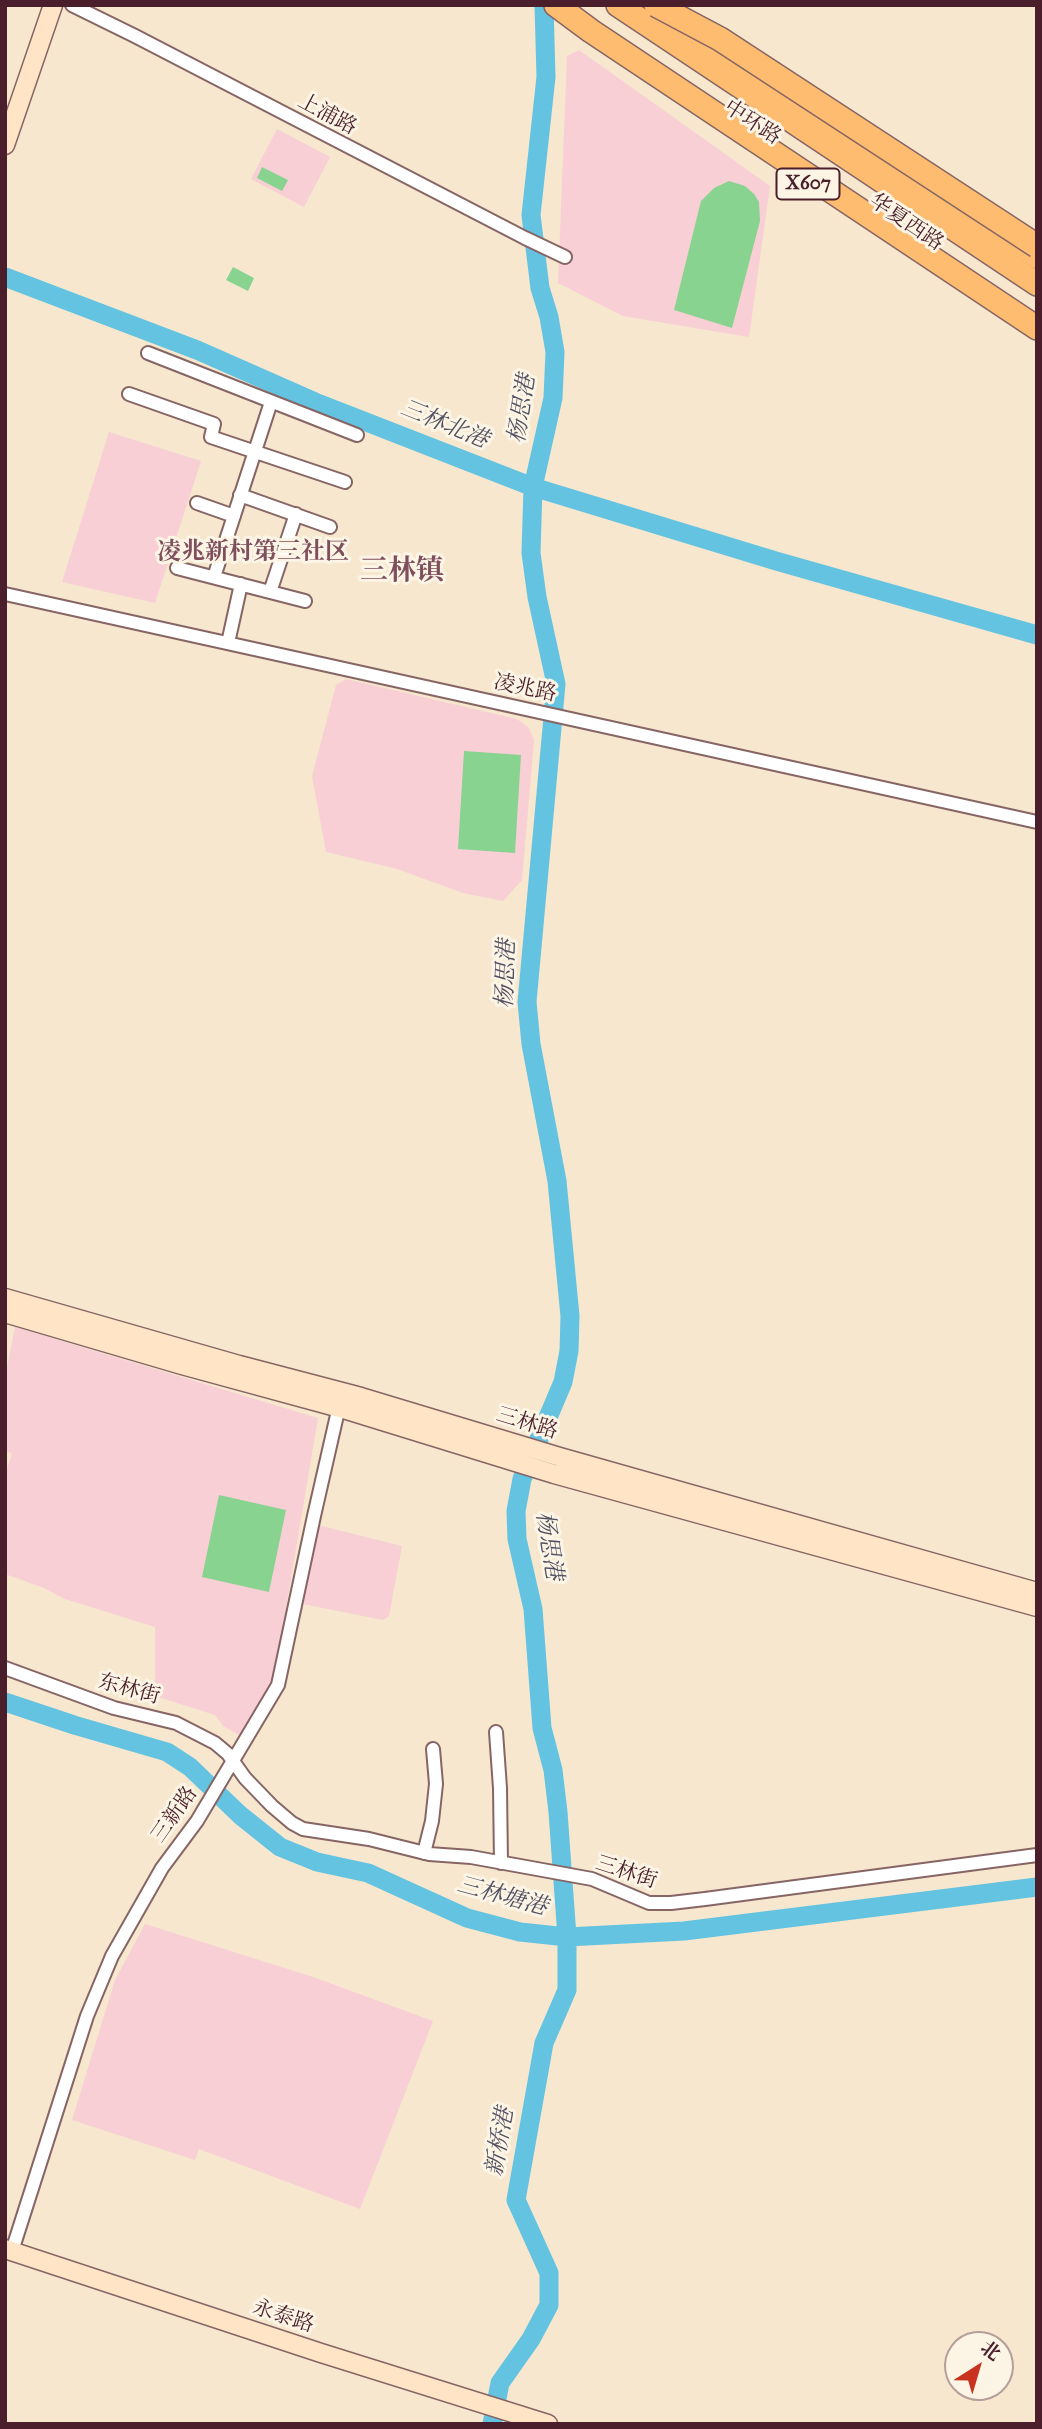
<!DOCTYPE html>
<meta charset="utf-8">
<style>
body{margin:0}
#map{position:relative;width:1042px;height:2429px;overflow:hidden;background:#f6e7ce;font-family:"IM FELL Great Primer","Noto Serif SC",serif}
canvas{display:block}
.frame{position:absolute;inset:0;border:7px solid #4a1f2b;pointer-events:none}
.north{position:absolute;left:944px;top:2331px;width:70px;height:70px;box-sizing:border-box;background:#fcf5e5;border:2px solid #b59f9b;border-radius:50%;rotate:37deg;font-size:19px;font-weight:700;line-height:28px;text-align:center;color:#4a1f2b}
.north::after{content:'';display:block;margin:auto;width:24px;height:32px;background:#c8321e;clip-path:polygon(50% 0,100% 100%,50% 72%,0 100%)}
</style>
<div id="map">
<canvas width="1042" height="2429"></canvas>
<div class="frame"></div>
<div class="north">北</div>
</div>
<script>
const c = document.querySelector('canvas').getContext('2d');
c.lineJoin = 'round';
function fillPath(path, color) { c.fillStyle = color; c.fill(path, 'evenodd'); }
const shape = rows => new Path2D(rows.map(r => 'M' + r).join(''));
function trace(path, color, width, dash) { c.strokeStyle = color; c.lineWidth = width; c.lineCap = dash ? 'butt' : 'round'; c.setLineDash(dash || []); c.stroke(path); }
function drawText(font, color, halo, rows, align = 'center') {
  c.font = font + ' "IM FELL Great Primer","Noto Serif SC",serif'; c.lineWidth = 6; c.setLineDash([]); c.textBaseline = 'middle'; c.strokeStyle = halo; c.fillStyle = color; for (const [text, x, y, turn = 0] of rows) {
    c.save(); c.translate(x, y); c.rotate((+turn || 0) * Math.PI / 180); c.textAlign = isNaN(turn) ? turn : align; if (halo) c.strokeText(text, 0, 0); c.fillText(text, 0, 0); c.restore();
  }
}
const built = shape([
 [579,50,770,186,749,337,623,316,558,283,567,56],
 [277,129,330,157,304,207,251,179],
 [109,432,201,461,155,603,62,582],
 [346,679,517,719,529,728,534,740,522,880,503,901,463,893,397,869,326,852,312,776,336,685],
 [15,1327,318,1418,274,1679,243,1737,223,1726,215,1715,155,1696,155,1627,65,1599,44,1588,5,1574,5,1475,12,1454,5,1450,5,1378],
 [318,1525,402,1546,389,1616,383,1620,303,1604],
 [145,1924,313,1977,433,2021,360,2209,199,2149,195,2160,72,2120,115,1980]
]);
const green = shape([
 [262,167,288,180,282,191,257,178],
 [729,181,745,186,754,194,759,202,760,221,732,328,674,310,701,201,714,188],
 [233,267,254,278,248,291,226,280],
 [464,751,521,755,515,853,458,849],
 [219,1495,286,1510,269,1592,202,1577]
]);
const river = shape([
 [5,277,197,350,315,402,533,487,776,561,1037,635],
 [5,1702,74,1725,167,1752,190,1767,240,1815,280,1847,317,1862,368,1873,467,1918,520,1932,567,1937,684,1931,1037,1887],
 [492,2424,500,2383,531,2339,549,2305,549,2273,516,2200,544,2043,567,1990,567,1937,558,1812,553,1770,542,1728,533,1609,517,1539,516,1511,522,1479,563,1382,569,1351,570,1316,557,1181,531,1044,527,1002,556,684,537,597,531,553,533,487,553,398,555,352,549,317,540,288,531,215,546,77,544,5]
]);
const street = shape([
 [72,5,135,36,525,238,565,257],
 [148,353,357,435],
 [129,394,214,424,211,437,345,482],
 [240,495,330,527],
 [197,503,234,516],
 [177,568,305,601],
 [214,577,271,402],
 [270,592,296,514],
 [5,594,1037,822],
 [228,643,241,584],
 [5,1668,114,1708,176,1723,215,1743,228,1754,245,1778,272,1806,292,1823,303,1829,369,1839,429,1854,471,1857,592,1879,649,1903,671,1903,705,1899,1037,1855],
 [496,1732,500,1788,501,1863],
 [424,1853,432,1821,436,1784,433,1749],
 [12,2251,87,2016,112,1956,162,1868,197,1821,278,1685,314,1516,340,1402]
]);
const secondary = shape([
 [5,145,53,5],
 [5,1298,239,1365,361,1397,560,1457,1037,1592],
 [5,1313,182,1365,340,1408,554,1474,1037,1607],
 [5,2249,321,2353,548,2424]
]);
const primary = shape([
 [682,29,1037,259]
]);
const highway = shape([
 [556,5,591,31,1037,328],
 [618,5,1037,284]
]);
const highwayBridge = shape([
 [656,5,720,39,1037,246]
]);
const shields = [
 [808,184,63]
];
const shieldNames = [
 ["X607",808,184]
];
const streetNames = [
 ["上浦路",327,115,28],
 ["中环路",752,123,33],
 ["华夏西路",906,223,34],
 ["凌兆路",525,689,12],
 ["三林路",527,1424,17],
 ["东林街",129,1690,15],
 ["三新路",175,1815,-55],
 ["三林街",626,1873,18],
 ["永泰路",283,2317,18]
];
const waterNames = [
 ["杨思港",523,409,-81],
 ["三林北港",444,425,22],
 ["杨思港",507,974,-88],
 ["杨思港",548,1546,81],
 ["三林塘港",502,1897,15],
 ["新桥港",501,2142,-80]
];
const quarterNames = [
 ["凌兆新村第三社区",253,553]
];
const districtNames = [
 ["三林镇",402,572]
];
fillPath(built, '#f7cfd5');
fillPath(green, '#89d390');
trace(river, '#63c3e1', 19);
trace(street, '#866564', 16);
trace(secondary, '#866564', 21);
trace(primary, '#866564', 23);
trace(highway, '#866564', 26);
trace(street, '#fff', 12);
trace(secondary, '#ffe4c6', 18);
trace(primary, '#febc70', 19);
trace(highway, '#febc70', 23);
trace(highwayBridge, '#866564', 26, []);
trace(highwayBridge, '#febc70', 23);
for (const [x, y, w] of shields) { const box = new Path2D(); box.roundRect(x - w / 2, y - 15.5, w, 31, 5); c.fillStyle = '#fcf5e5'; c.fill(box); trace(box, '#4a1f2b', 2); }
drawText('bold 19px', '#4a1f2b', null, shieldNames);
drawText('21px', '#4a1f2b', '#fcf5e5', streetNames);
drawText('italic 23px', '#525062', '#fcf5e5', waterNames);
drawText('bold 24px', '#7f4f5d', '#fcf5e5', quarterNames);
drawText('bold 28px', '#7f4f5d', '#fcf5e5', districtNames);
</script>
